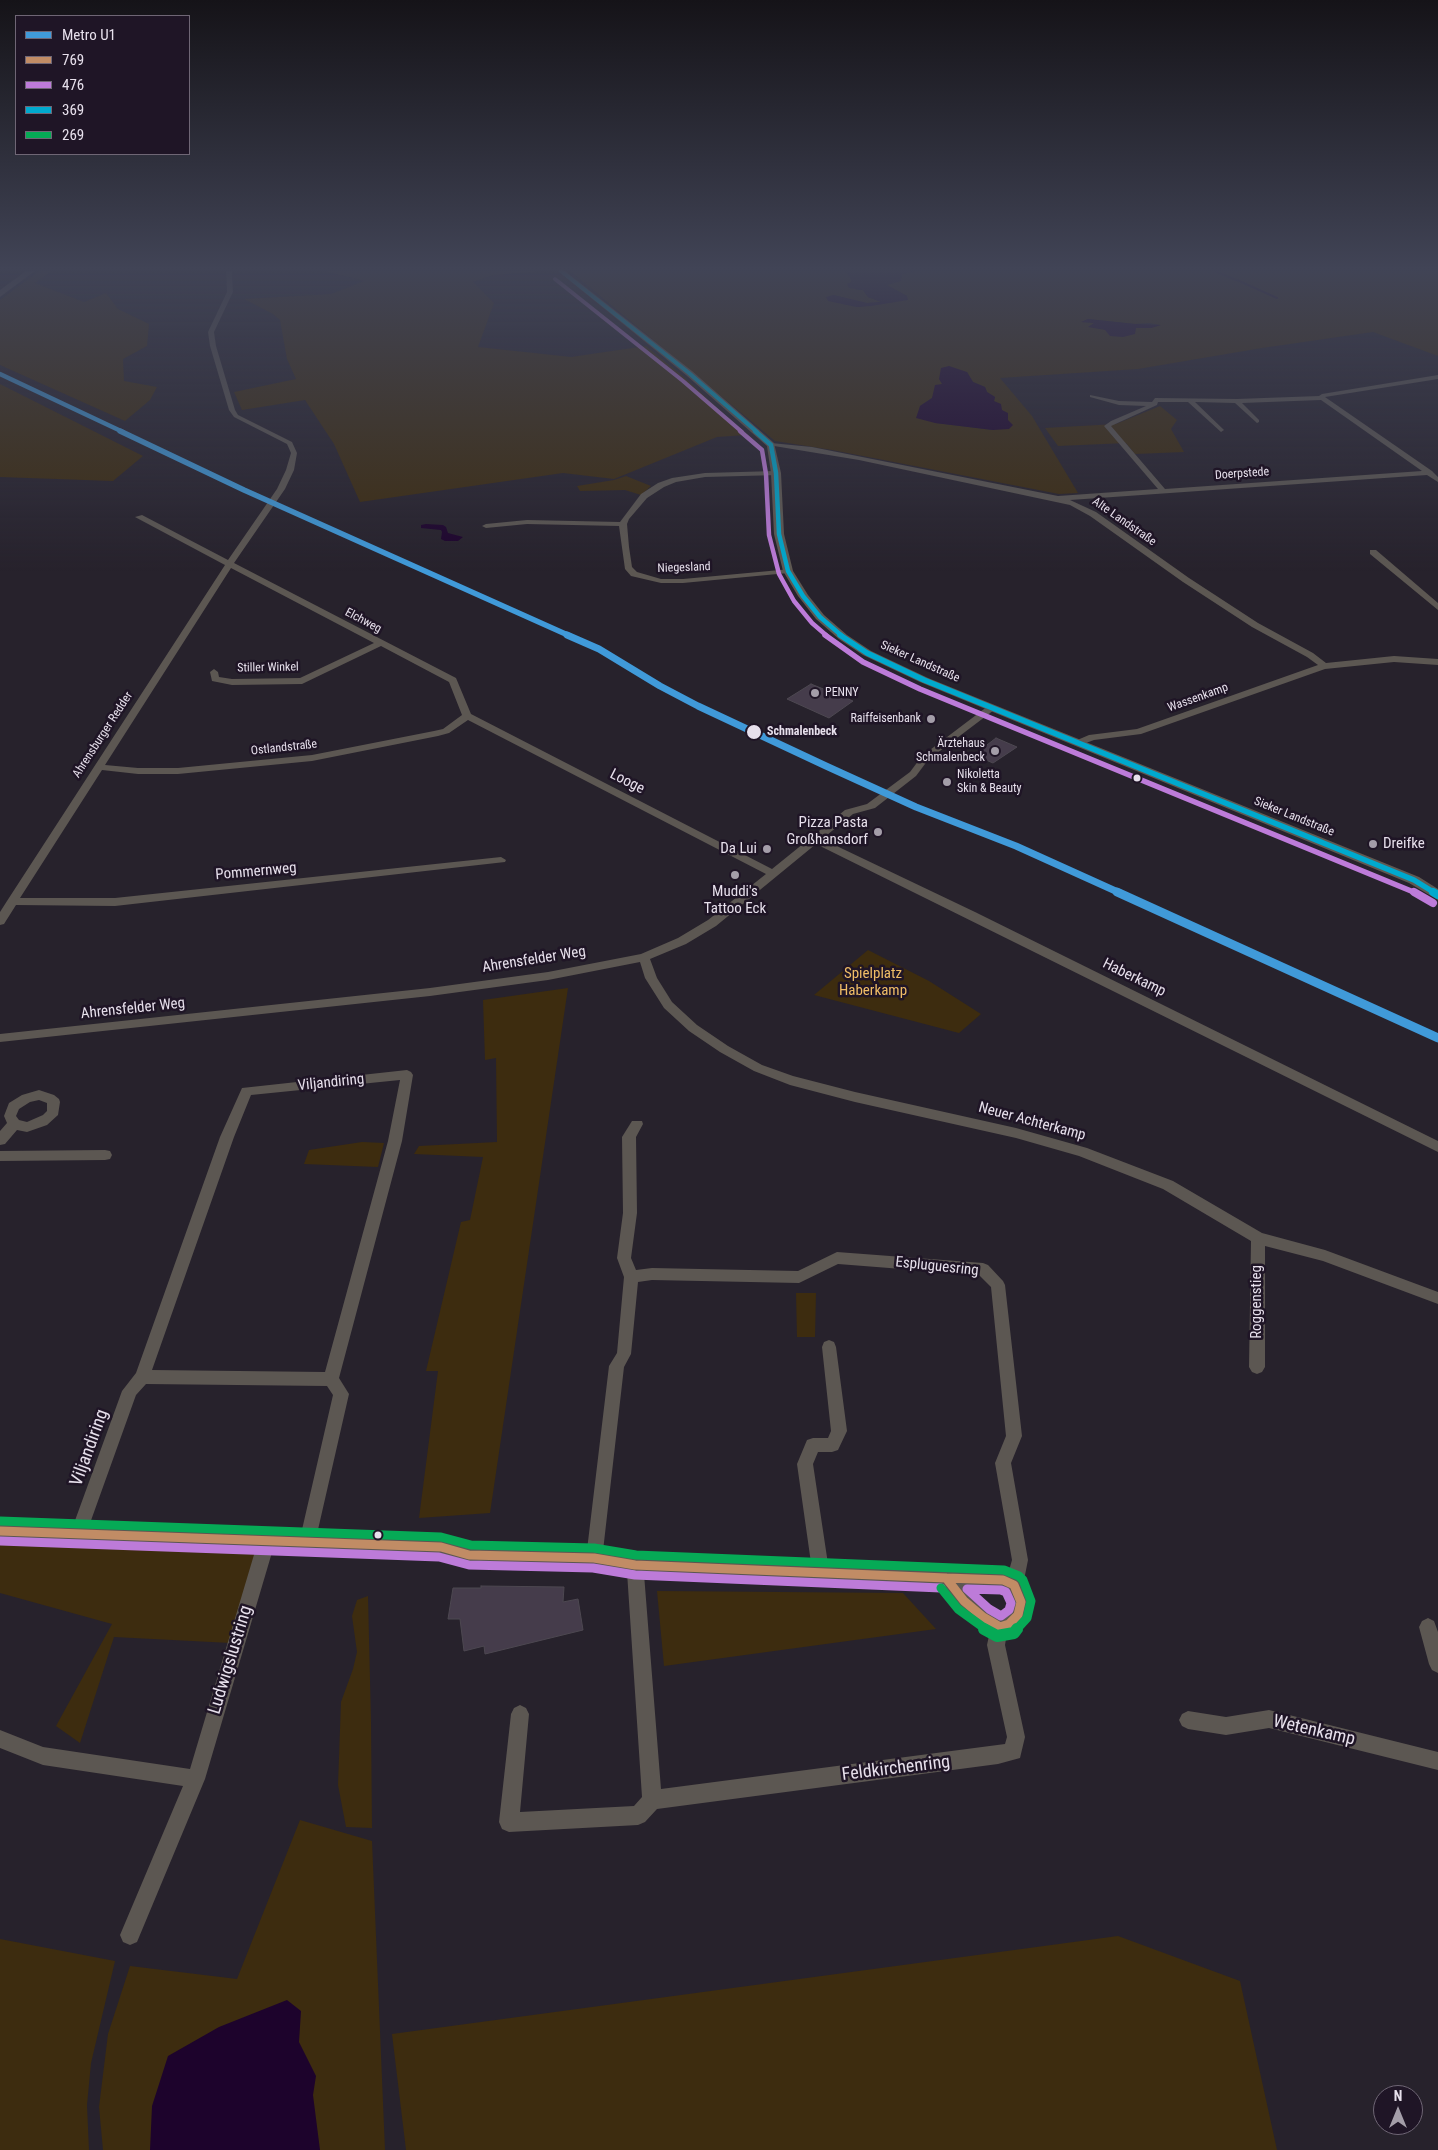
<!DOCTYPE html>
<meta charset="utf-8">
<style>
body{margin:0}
#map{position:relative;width:1438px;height:2150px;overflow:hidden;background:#27222c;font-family:"Roboto Condensed",sans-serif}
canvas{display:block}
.legend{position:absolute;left:15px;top:15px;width:175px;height:140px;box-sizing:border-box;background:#1f1526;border:1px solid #6f6675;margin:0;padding:6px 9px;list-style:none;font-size:15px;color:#e7e0ec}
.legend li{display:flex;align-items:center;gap:10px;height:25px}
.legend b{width:25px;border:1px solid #6f6675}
.north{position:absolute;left:1373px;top:2085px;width:50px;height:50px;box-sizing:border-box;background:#1f1526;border:1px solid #6f6675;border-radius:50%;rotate:0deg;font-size:14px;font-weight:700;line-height:20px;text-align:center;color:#e7e0ec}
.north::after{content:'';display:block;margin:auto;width:18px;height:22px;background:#a49ea9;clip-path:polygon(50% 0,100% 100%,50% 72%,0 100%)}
</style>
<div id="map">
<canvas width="1438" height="2150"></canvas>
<ul class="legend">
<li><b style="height:6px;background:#409ad9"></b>Metro U1</li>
<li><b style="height:6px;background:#c18c65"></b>769</li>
<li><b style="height:6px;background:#bd7bd9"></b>476</li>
<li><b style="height:6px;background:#00a9ce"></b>369</li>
<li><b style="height:6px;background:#06aa56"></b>269</li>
</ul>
<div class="north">N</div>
</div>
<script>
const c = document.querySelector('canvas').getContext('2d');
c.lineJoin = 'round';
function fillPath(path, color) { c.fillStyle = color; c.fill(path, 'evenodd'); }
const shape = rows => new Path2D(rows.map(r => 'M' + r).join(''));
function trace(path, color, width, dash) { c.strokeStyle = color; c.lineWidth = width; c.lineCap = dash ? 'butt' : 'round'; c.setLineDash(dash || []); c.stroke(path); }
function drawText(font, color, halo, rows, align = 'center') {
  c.font = font + ' "Roboto Condensed",sans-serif'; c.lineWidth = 5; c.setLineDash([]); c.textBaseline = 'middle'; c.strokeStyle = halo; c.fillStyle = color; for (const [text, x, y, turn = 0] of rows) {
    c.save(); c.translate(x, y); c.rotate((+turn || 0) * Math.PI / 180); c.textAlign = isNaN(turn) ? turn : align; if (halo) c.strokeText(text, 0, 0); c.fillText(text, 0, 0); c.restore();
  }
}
const green = shape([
 [39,271,52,271,35,283,84,302,106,293,118,309,149,324,147,346,123,359,124,381,157,387,150,400,125,421,0,365,0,300],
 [325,271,540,271,494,275,473,282,494,303,478,347,571,357,646,346,684,377,746,435,717,437,614,479,563,473,360,502,334,444,305,400,242,410,234,392,296,379,287,359,280,320,273,314,244,299,331,294,364,281],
 [570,271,845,271,850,275,856,290,863,290,868,297,882,302,867,303,833,295,843,304,857,307,893,302,907,296,886,285,901,278,902,274,915,271,1438,271,1438,356,1373,332,1262,348,1138,369,1000,378,1032,416,1078,493,1059,494,832,450,775,441],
 [1088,319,1135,324,1149,323,1160,325,1151,328,1089,327,1095,323,1082,322],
 [967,372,973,382,985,387,987,392,995,397,994,401,1008,420,993,430,935,423,920,406,932,398,942,384],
 [0,384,143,456,113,481,0,477],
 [1160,406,1177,420,1171,429,1184,452,1135,454,1126,443,1058,446,1045,428,1116,424],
 [626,476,651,486,641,495,625,490,580,491,577,486,614,480],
 [868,950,929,981,981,1014,959,1033,814,995],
 [568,988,490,1513,419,1518,438,1371,426,1371,461,1222,470,1220,483,1157,414,1154,419,1146,497,1142,496,1058,485,1060,483,1000],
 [362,1142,384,1143,378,1167,304,1164,309,1150],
 [796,1293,816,1293,815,1337,797,1337],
 [0,1538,259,1548,231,1643,114,1637,80,1743,56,1726,112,1624,0,1593],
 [657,1591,903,1593,936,1629,664,1666],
 [368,1596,371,1722,372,1828,346,1827,338,1785,341,1702,353,1669,357,1652,352,1616,357,1600],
 [300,1820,372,1841,385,2150,103,2150,99,2107,108,2034,130,1966,237,1979],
 [1118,1936,1240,1981,1277,2150,406,2150,392,2034],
 [0,1939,115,1961,91,2063,87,2105,89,2150,0,2150]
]);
const water = shape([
 [845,271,915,271,902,274,901,281,887,285,907,296,908,300,871,306,857,307,828,301,826,297,833,295,867,303,881,302,868,297,863,290,849,288,847,284,851,282,851,279],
 [1088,319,1135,324,1161,325,1151,328,1136,328,1135,334,1123,337,1110,336,1105,330,1088,327,1094,323,1081,322],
 [949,366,967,372,973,382,985,387,987,392,995,397,994,401,1001,404,1002,410,1008,413,1008,420,1013,425,1009,429,993,430,935,423,916,418,920,406,932,398,935,385,942,384,939,379,941,368],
 [426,524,443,525,446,527,448,533,463,537,458,541,445,541,441,539,442,532,441,530,421,528,421,525],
 [287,2000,301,2011,299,2042,316,2076,313,2095,320,2150,150,2150,152,2106,168,2056,219,2027]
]);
const stream = shape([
 [1215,271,1236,280],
 [1237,280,1277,298]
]);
const building = shape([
 [811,684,853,701,829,718,787,699,811,684],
 [996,738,1017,747,993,763,974,755,996,738],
 [481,1586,564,1587,563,1602,578,1599,583,1630,485,1654,484,1646,464,1651,460,1619,448,1619,453,1588,481,1588,481,1586]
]);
const street = shape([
 [226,271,232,271,233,292,214,332,216,346,235,410,238,415,292,442,297,453,294,470,285,489,234,563,456,678,471,714,772,869,845,810,867,804,910,772,922,756,988,706,994,706,994,710,928,760,916,776,875,808,853,814,822,839,975,912,1438,1141,1438,1152,816,844,716,926,686,944,650,959,657,978,672,1002,697,1025,728,1046,762,1065,793,1076,855,1092,1016,1128,1087,1148,1173,1181,1262,1233,1325,1250,1438,1292,1438,1304,1323,1261,1265,1246,1265,1367,1262,1372,1257,1374,1252,1372,1249,1367,1251,1241,1163,1189,1079,1156,1016,1138,855,1102,790,1085,754,1071,720,1052,689,1031,664,1008,645,978,640,962,548,980,430,996,0,1042,0,1034,430,988,548,972,641,954,678,938,708,920,766,874,468,720,449,733,438,736,312,761,178,774,138,774,102,770,20,898,115,898,501,857,506,860,505,862,115,906,16,905,4,924,0,925,0,912,7,901,225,565,135,517,142,515,228,560,277,489,286,470,291,453,287,444,234,417,229,410,210,346,208,332,227,292,226,271],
 [231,568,374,643,300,678,232,679,219,677,218,672,214,669,210,672,212,681,232,685,302,684,381,646,449,682,462,715,443,729,434,731,312,755,178,768,138,768,105,765,231,568],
 [1438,375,1438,379,1325,397,1432,471,1438,477,1438,482,1427,475,1070,500,1096,512,1189,578,1258,623,1313,653,1326,663,1394,656,1438,659,1438,665,1394,662,1325,669,1141,734,1094,740,1078,746,1073,743,1075,741,1089,735,1137,729,1318,665,1307,657,1252,627,1183,582,1090,516,1070,505,859,460,768,445,771,443,812,447,1058,496,1158,489,1104,426,1111,421,1146,406,1119,405,1090,397,1090,395,1119,401,1152,402,1155,398,1237,399,1319,396,1322,394,1438,375],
 [1321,400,1422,471,1165,489,1111,426,1157,405,1158,402,1188,402,1221,432,1224,430,1223,429,1195,402,1235,403,1257,423,1259,422,1259,420,1242,403,1321,400],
 [776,471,779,471,779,475,705,477,676,482,664,487,647,498,629,519,627,524,629,547,632,567,637,572,661,579,683,579,791,569,792,571,788,573,683,583,661,583,631,576,625,569,619,526,527,524,486,528,482,526,486,524,527,520,620,522,641,494,658,483,672,478,705,473,776,471],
 [1370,550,1376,550,1438,603,1438,610,1370,554,1370,550],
 [407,1070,411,1072,413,1075,402,1141,339,1378,349,1394,317,1534,441,1539,469,1547,587,1550,609,1366,617,1353,624,1277,617,1258,623,1213,622,1137,632,1121,642,1121,643,1124,636,1137,637,1213,631,1258,636,1270,652,1268,798,1271,837,1252,983,1263,988,1265,1003,1281,1005,1285,1022,1436,1011,1463,1028,1560,1023,1585,1030,1602,1027,1615,1024,1621,1015,1630,1007,1633,1005,1645,1025,1737,1020,1758,998,1764,657,1809,645,1822,638,1825,509,1832,502,1829,499,1822,511,1714,514,1708,520,1705,526,1708,529,1714,520,1812,634,1806,642,1797,627,1572,594,1566,469,1563,441,1555,273,1549,205,1779,137,1942,130,1945,123,1942,120,1935,183,1786,43,1765,0,1748,0,1730,43,1747,190,1769,256,1548,0,1539,0,1523,73,1526,122,1391,136,1373,220,1137,242,1088,407,1070],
 [400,1080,388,1141,325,1372,152,1370,234,1137,251,1095,400,1080],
 [838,1264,979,1275,991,1287,1006,1436,995,1463,1012,1560,1008,1574,1003,1572,828,1564,813,1464,818,1452,832,1452,838,1450,847,1431,836,1347,834,1342,829,1340,824,1342,822,1347,831,1431,828,1438,813,1438,807,1440,797,1464,811,1563,635,1557,603,1551,624,1367,631,1354,638,1282,652,1280,799,1283,838,1264],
 [146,1384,327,1386,333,1395,301,1534,89,1526,136,1395,146,1384],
 [644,1574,942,1586,958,1607,977,1623,990,1631,987,1645,1007,1737,1005,1744,661,1789,644,1574],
 [964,1587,1002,1588,1008,1591,1012,1602,1010,1610,1001,1618,989,1611,964,1587],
 [39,1090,54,1095,59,1099,60,1102,58,1115,47,1125,27,1132,17,1130,5,1144,0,1145,0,1131,7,1123,4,1116,9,1103,22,1095,39,1090],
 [39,1100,47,1103,47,1111,43,1115,27,1122,19,1120,16,1116,19,1109,30,1102,39,1100],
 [105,1150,110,1151,112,1155,110,1159,105,1160,0,1161,0,1151,105,1150],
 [1428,1618,1434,1621,1438,1632,1438,1673,1432,1670,1429,1664,1419,1627,1422,1621,1428,1618],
 [1269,1710,1438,1752,1438,1770,1269,1728,1226,1735,1188,1729,1182,1726,1179,1720,1182,1714,1188,1711,1226,1717,1269,1710]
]);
const secondary = shape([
 [558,271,565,271,692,371,774,443,781,473,784,534,793,571,808,595,824,615,847,635,871,651,928,678,1419,877,1438,889,1438,900,1409,883,920,682,863,655,839,639,816,619,798,596,783,571,774,534,771,473,767,446,686,375,558,271]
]);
const primary = shape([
 [26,271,35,271,0,297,0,290,26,271]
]);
const bus1 = shape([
 [0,1531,441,1547,469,1555,594,1558,635,1565,946,1578],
 [946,1578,1003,1580,1014,1585,1021,1602,1018,1615,1009,1624,1000,1627,983,1617,964,1601,946,1578]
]);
const bus2Far4 = shape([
 [555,279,683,381,742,432]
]);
const bus2Far3 = shape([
 [740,431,762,450,766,474,769,535,779,574,794,601,812,623,827,636]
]);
const bus2Far2 = shape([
 [825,635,863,662,920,689,1416,893]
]);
const bus2Far1 = shape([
 [1414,892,1433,903]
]);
const bus2 = shape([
 [0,1541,439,1557,469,1565,593,1568,635,1575,941,1588],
 [967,1589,1001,1590,1006,1592,1011,1603,1009,1610,1001,1616,989,1609,967,1589]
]);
const bus3Far3 = shape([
 [561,271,689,373,757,432]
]);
const bus3Far2 = shape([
 [755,431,771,445,776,473,779,534,788,571,803,596,820,617,842,636]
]);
const bus3Far1 = shape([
 [840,635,867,653,924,680,1414,880,1435,893]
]);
const bus3 = shape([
 [1433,892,1438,895]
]);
const bus4Far1 = shape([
 [0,1521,441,1537,471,1545,594,1548,636,1555,1004,1570,1019,1576,1023,1580,1031,1601,1027,1618,1016,1630],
 [941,1588,958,1609,987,1630]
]);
const bus4 = shape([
 [984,1629,997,1636,1014,1633,1017,1629]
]);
const metro1Far3 = shape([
 [0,374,123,432]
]);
const metro1Far2 = shape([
 [120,431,244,490,570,636]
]);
const metro1Far1 = shape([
 [567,635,599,649,660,686,698,706,826,766,916,807,1016,846,1120,893]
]);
const metro1 = shape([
 [1117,892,1438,1038]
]);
const markers = [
 [815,693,5,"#a49ea9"],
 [931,719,5,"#a49ea9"],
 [754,732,8,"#e7e0ec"],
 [995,751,5,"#a49ea9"],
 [1137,778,4.5,"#e7e0ec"],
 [947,782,5,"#a49ea9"],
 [878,832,5,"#a49ea9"],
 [1373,844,5,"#a49ea9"],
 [767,849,5,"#a49ea9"],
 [735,875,5,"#a49ea9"],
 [378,1535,4.5,"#e7e0ec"]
];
const farStreetnames = [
 ["Doerpstede",1242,474,-4],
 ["Alte Landstraße",1124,522,35],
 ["Niegesland",684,568,-2],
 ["Elchweg",363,621,28],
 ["Sieker Landstraße",920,662,24],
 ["Stiller Winkel",268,668,-1],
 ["Wassenkamp",1198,698,-20],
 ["Ahrensburger Redder",103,735,-57],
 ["Ostlandstraße",284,748,-6],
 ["Sieker Landstraße",1294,817,22]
];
const farPoinames = [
 ["PENNY",825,693],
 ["Raiffeisenbank",921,719,"right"],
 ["Ärztehaus",985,744,"right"],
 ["Schmalenbeck",985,758,"right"],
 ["Nikoletta",957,775],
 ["Skin & Beauty",957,789]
];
const farStopnames = [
 ["Schmalenbeck",767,732]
];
const streetNames = [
 ["Looge",627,782,27],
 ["Pommernweg",256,872,-5],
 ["Ahrensfelder Weg",534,960,-9],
 ["Haberkamp",1134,978,26],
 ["Ahrensfelder Weg",133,1009,-6],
 ["Viljandiring",331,1083,-6],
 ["Neuer Achterkamp",1032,1122,15],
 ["Espluguesring",937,1267,6],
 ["Roggenstieg",1257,1302,-90]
];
const poiNames = [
 ["Pizza Pasta",868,823],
 ["Großhansdorf",868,840],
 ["Dreifke",1383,844,"left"],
 ["Da Lui",757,849],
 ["Muddi's",735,892,"center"],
 ["Tattoo Eck",735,909,"center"]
];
const parkNames = [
 ["Spielplatz",873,974],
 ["Haberkamp",873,991]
];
const nearStreetnames = [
 ["Viljandiring",90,1448,-70],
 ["Ludwigslustring",231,1660,-73],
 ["Wetenkamp",1314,1731,13],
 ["Feldkirchenring",896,1769,-7]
];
fillPath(green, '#3d2c0f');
fillPath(water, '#1d032c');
trace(stream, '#1d032c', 2);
fillPath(building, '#453c4b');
trace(building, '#4d4851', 1);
fillPath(street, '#5c5752');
fillPath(secondary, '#5f5952');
fillPath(primary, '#686158');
trace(bus1, '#c18c65', 9);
trace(bus2Far4, '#bd7bd9', 4);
trace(bus2Far3, '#bd7bd9', 4.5);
trace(bus2Far2, '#bd7bd9', 5.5);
trace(bus2Far1, '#bd7bd9', 8);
trace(bus2, '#bd7bd9', 9);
trace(bus3Far3, '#00a9ce', 4);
trace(bus3Far2, '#00a9ce', 4.5);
trace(bus3Far1, '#00a9ce', 5.5);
trace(bus3, '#00a9ce', 8);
trace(bus4Far1, '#06aa56', 9);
trace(bus4, '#06aa56', 12);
trace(metro1Far3, '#409ad9', 4.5);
trace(metro1Far2, '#409ad9', 5.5);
trace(metro1Far1, '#409ad9', 7);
trace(metro1, '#409ad9', 9);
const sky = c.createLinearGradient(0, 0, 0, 572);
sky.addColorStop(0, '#151318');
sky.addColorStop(0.47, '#414456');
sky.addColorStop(1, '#41445600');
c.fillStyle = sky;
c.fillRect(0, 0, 1438, 572);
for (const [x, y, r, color] of markers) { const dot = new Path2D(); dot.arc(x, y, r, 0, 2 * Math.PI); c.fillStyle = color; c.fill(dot); trace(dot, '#1f1526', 2); }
drawText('12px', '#e7e0ec', '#1f1526', farStreetnames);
drawText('12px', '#e7e0ec', '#1f1526', farPoinames, 'left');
drawText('bold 12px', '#e7e0ec', '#1f1526', farStopnames, 'left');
drawText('15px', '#e7e0ec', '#1f1526', streetNames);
drawText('15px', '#e7e0ec', '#1f1526', poiNames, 'right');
drawText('15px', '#f0bd66', '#1f1526', parkNames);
drawText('18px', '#e7e0ec', '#1f1526', nearStreetnames);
</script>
